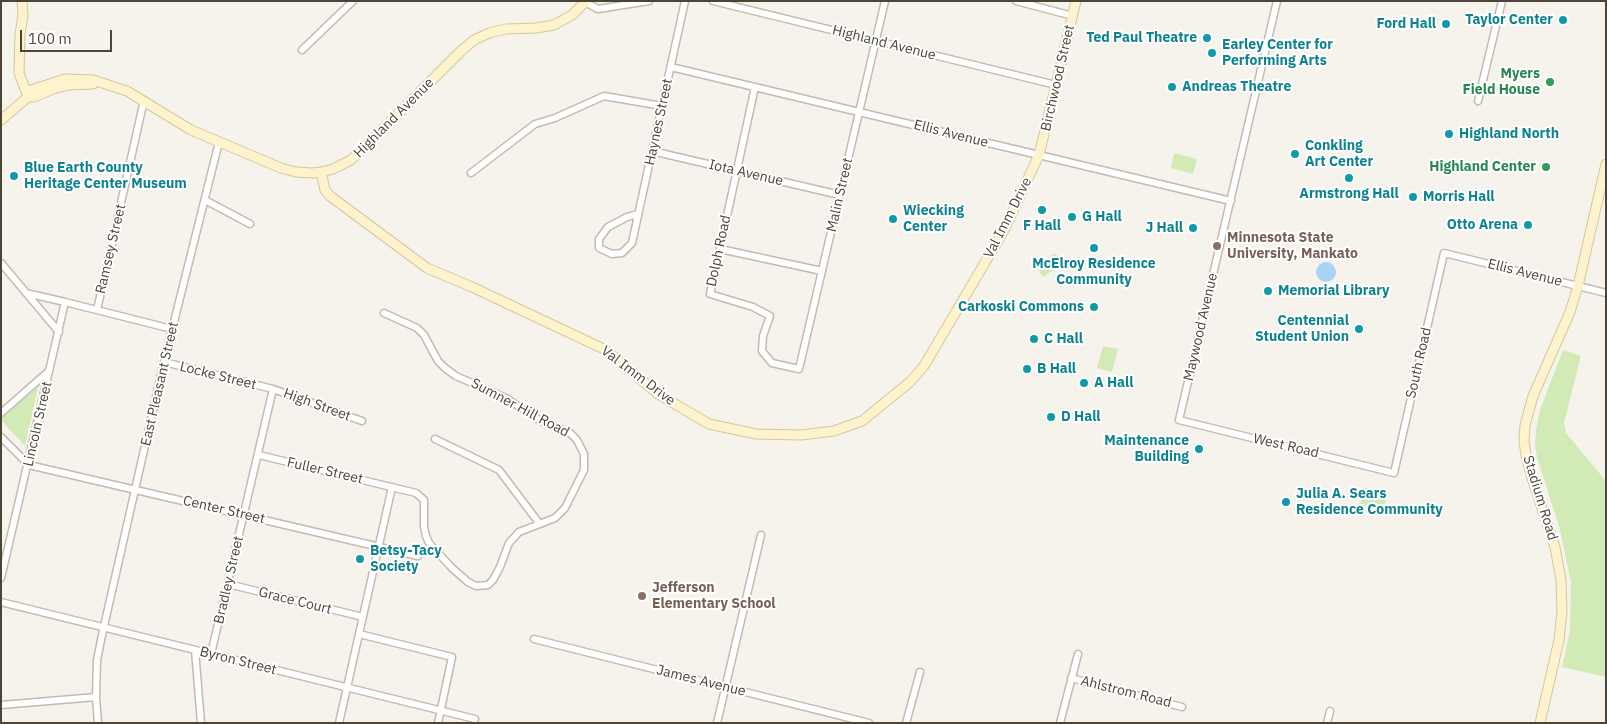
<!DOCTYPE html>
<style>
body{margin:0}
#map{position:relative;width:1607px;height:724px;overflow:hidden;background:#f6f3ec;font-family:"IBM Plex Sans",sans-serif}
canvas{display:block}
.frame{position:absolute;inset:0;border:2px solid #4b4439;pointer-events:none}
.scale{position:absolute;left:20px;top:30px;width:92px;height:22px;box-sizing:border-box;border:2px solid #4b4439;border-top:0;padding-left:6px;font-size:15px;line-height:18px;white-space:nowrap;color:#4b4439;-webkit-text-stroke:4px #fff;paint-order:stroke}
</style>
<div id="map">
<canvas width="1607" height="724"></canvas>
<div class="frame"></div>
<div class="scale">100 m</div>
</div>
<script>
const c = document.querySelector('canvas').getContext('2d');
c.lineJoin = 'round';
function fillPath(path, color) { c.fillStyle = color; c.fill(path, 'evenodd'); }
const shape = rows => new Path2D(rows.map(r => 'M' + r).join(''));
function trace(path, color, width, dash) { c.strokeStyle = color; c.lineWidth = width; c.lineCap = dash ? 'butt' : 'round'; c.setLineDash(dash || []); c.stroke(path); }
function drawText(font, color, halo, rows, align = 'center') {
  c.font = font + ' "IBM Plex Sans",sans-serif'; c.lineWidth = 4; c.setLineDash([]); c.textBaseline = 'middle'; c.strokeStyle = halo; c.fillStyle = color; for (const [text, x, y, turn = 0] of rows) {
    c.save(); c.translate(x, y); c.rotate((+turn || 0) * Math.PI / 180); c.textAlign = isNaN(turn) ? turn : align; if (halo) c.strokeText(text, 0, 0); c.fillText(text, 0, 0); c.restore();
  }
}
const green = shape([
 [1174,153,1197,159,1193,174,1171,168],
 [1055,253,1062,264,1043,277,1036,266],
 [1103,346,1118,349,1112,372,1097,368],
 [1563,350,1581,356,1564,423,1566,433,1606,481,1606,677,1562,667,1570,630,1571,582,1560,530,1537,457,1535,444,1536,430,1540,410],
 [38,387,25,446,9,429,1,419],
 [1365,488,1388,494,1383,511,1360,504]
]);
const water = shape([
 '1316 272a10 10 0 1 1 20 0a10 10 0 1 1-20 0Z'
]);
const street = shape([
 [713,1,1056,85],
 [1016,1,1073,16],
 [1277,1,1179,420,1394,473,1444,253,1606,293],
 [585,2,598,9,649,1],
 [302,50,353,1],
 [671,67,1231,201],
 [755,87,710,294,753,307,770,316,763,336,762,351,772,363,799,369,885,1],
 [1478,101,1502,1],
 [652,151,840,195],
 [471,173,535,124,555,118,604,96,662,106],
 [205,200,250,224],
 [638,214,627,217,608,227,599,239,599,248,612,254,622,253,632,243,652,151,685,1],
 [720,249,822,271],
 [1,263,59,332],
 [26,293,65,302],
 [97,310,144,100],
 [164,362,273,389,362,421],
 [1,413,49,371],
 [1,437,29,465],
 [435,439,499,470,539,523],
 [259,455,416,493,424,500,424,527,426,536,429,543,452,568,468,582,476,586,488,585,493,580,500,567,509,543,519,532,555,518,565,508,584,470,584,454,577,440,570,433,541,421,506,398,456,376,445,368,438,361,424,335,417,328,384,313],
 [29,465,418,556],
 [1,578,65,302,172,329],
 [228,584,363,617],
 [1,602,475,719],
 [359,634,452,657,438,723],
 [534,639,869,723],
 [195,650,201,723],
 [211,654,273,389],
 [1071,678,1182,707],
 [1,705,96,697],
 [98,723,96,697,97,660,102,635,164,362,219,142],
 [339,723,392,487],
 [717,723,761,535],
 [906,723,920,672],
 [1060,723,1078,654],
 [1327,723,1330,711]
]);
const secondary = shape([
 [22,1,23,15,20,34,19,73,28,97],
 [28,97,34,97,53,89,69,85,93,84],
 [1,120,28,97,31,90,65,79,93,80,127,91,191,130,281,168,296,172,312,173,321,172,333,169,351,160,365,147,461,51,474,40,489,33,506,29,536,28,554,25,572,15,586,1],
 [321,172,325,190,330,196,427,268,472,287,606,350,658,394,709,424,756,434,801,435,834,431,862,421,910,382,924,366,1003,232,1039,155,1076,1],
 [1540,723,1559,640,1562,611,1561,580,1555,547,1531,475,1526,455,1524,441,1525,425,1533,396,1570,312,1578,286,1606,164]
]);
const markers = [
 [1563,20,5,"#0f9aa8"],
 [1446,24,5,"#0f9aa8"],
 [1207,38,5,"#0f9aa8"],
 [1212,53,5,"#0f9aa8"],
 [1550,82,5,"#2e9e5b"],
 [1172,87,5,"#0f9aa8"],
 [1449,134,5,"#0f9aa8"],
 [1295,154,5,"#0f9aa8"],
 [1546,167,5,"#2e9e5b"],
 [14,176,5,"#0f9aa8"],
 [1349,178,5,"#0f9aa8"],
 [1413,197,5,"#0f9aa8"],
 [1042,210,5,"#0f9aa8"],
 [1072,217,5,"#0f9aa8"],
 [893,219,5,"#0f9aa8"],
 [1528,225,5,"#0f9aa8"],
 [1193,228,5,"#0f9aa8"],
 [1217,246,5,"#8d6e63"],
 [1094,248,5,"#0f9aa8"],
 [1268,291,5,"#0f9aa8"],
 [1094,307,5,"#0f9aa8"],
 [1359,329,5,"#0f9aa8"],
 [1034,339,5,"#0f9aa8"],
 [1027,369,5,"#0f9aa8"],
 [1084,383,5,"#0f9aa8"],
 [1051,417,5,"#0f9aa8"],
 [1199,449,5,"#0f9aa8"],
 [1286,502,5,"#0f9aa8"],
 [360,559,5,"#0f9aa8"],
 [642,596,5,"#8d6e63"]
];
const cultureNames = [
 ["Taylor Center",1553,20,"right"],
 ["Ford Hall",1436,24,"right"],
 ["Ted Paul Theatre",1197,38,"right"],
 ["Earley Center for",1222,45],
 ["Performing Arts",1222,61],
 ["Andreas Theatre",1182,87],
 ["Highland North",1459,134],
 ["Conkling",1305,146],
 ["Art Center",1305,162],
 ["Blue Earth County",24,168],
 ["Heritage Center Museum",24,184],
 ["Armstrong Hall",1349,194,"center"],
 ["Morris Hall",1423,197],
 ["Wiecking",903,211],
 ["Center",903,227],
 ["G Hall",1082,217],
 ["Otto Arena",1518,225,"right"],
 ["F Hall",1042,226,"center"],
 ["J Hall",1183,228,"right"],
 ["McElroy Residence",1094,264,"center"],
 ["Community",1094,280,"center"],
 ["Memorial Library",1278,291],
 ["Carkoski Commons",1084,307,"right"],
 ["Centennial",1349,321,"right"],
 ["Student Union",1349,337,"right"],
 ["C Hall",1044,339],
 ["B Hall",1037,369],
 ["A Hall",1094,383],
 ["D Hall",1061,417],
 ["Maintenance",1189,441,"right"],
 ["Building",1189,457,"right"],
 ["Julia A. Sears",1296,494],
 ["Residence Community",1296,510],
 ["Betsy-Tacy",370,551],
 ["Society",370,567]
];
const streetNames = [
 ["Highland Avenue",884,43,14],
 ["Birchwood Street",1058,78,-77],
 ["Highland Avenue",394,118,-45],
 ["Haynes Street",659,122,-78],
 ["Ellis Avenue",951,134,14],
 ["Iota Avenue",746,173,13],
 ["Malin Street",840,195,-77],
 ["Val Imm Drive",1008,218,-63],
 ["Ramsey Street",111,249,-77],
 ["Dolph Road",719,251,-78],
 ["Ellis Avenue",1525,273,14],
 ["Maywood Avenue",1201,327,-77],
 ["South Road",1419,363,-77],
 ["Locke Street",218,376,14],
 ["Val Imm Drive",638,376,37],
 ["East Pleasant Street",160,384,-77],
 ["High Street",317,405,20],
 ["Sumner Hill Road",520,408,28],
 ["Lincoln Street",38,424,-77],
 ["West Road",1286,446,13],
 ["Fuller Street",325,471,13],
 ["Stadium Road",1540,498,73],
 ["Center Street",224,510,13],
 ["Bradley Street",229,580,-77],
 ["Grace Court",295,601,14],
 ["Byron Street",238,661,14],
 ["James Avenue",701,681,14],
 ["Ahlstrom Road",1126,692,14]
];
const leisureNames = [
 ["Myers",1540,74],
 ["Field House",1540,90],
 ["Highland Center",1536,167]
];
const educationNames = [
 ["Minnesota State",1227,238],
 ["University, Mankato",1227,254],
 ["Jefferson",652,588],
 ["Elementary School",652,604]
];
fillPath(green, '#d2eab5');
fillPath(water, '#a9d4f2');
trace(street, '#c2bbae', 9);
trace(secondary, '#d6c79b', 11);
trace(street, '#fff', 6);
trace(secondary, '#fff3cd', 9);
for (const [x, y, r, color] of markers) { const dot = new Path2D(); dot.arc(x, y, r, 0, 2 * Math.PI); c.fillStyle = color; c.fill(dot); trace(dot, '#fff', 2); }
drawText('bold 14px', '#0d838f', '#fff', cultureNames, 'left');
drawText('14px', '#4b4439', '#fff', streetNames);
drawText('bold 14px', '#27864d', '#fff', leisureNames, 'right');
drawText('bold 14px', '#785e54', '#fff', educationNames, 'left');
</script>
